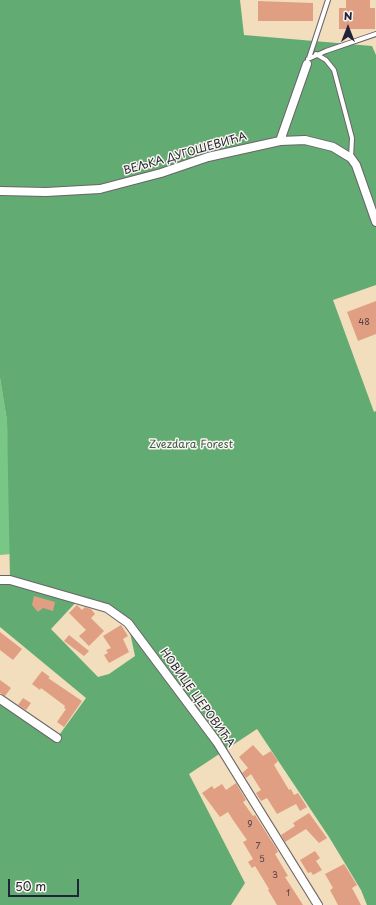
<!DOCTYPE html>
<meta charset="utf-8">
<style>
body{margin:0}
#map{position:relative;width:376px;height:905px;overflow:hidden;background:#f2ddbd;font-family:"Playpen Sans",sans-serif}
canvas{display:block}
.north{position:absolute;left:328px;top:8px;width:40px;height:40px;-webkit-text-stroke:3px #fbf7ec;paint-order:stroke;rotate:0deg;font-size:11px;font-weight:700;line-height:16px;text-align:center;color:#22223b}
.north::after{content:'';display:block;margin:auto;width:14px;height:18px;background:#22223b;clip-path:polygon(50% 0,100% 100%,50% 72%,0 100%)}
.scale{position:absolute;left:8px;top:879px;width:71px;height:18px;box-sizing:border-box;border:2px solid #22223b;border-top:0;padding-left:5px;font-size:12px;line-height:14px;white-space:nowrap;color:#22223b;-webkit-text-stroke:3px #fbf7ec;paint-order:stroke}
</style>
<div id="map">
<canvas width="376" height="905"></canvas>
<div class="north">N</div>
<div class="scale">50 m</div>
</div>
<script>
const c = document.querySelector('canvas').getContext('2d');
c.lineJoin = 'round';
function fillPath(path, color) { c.fillStyle = color; c.fill(path, 'evenodd'); }
const shape = rows => new Path2D(rows.map(r => 'M' + r).join(''));
function trace(path, color, width, dash) { c.strokeStyle = color; c.lineWidth = width; c.lineCap = dash ? 'butt' : 'round'; c.setLineDash(dash || []); c.stroke(path); }
function drawText(font, color, halo, rows, align = 'center') {
  c.font = font + ' "Playpen Sans",sans-serif'; c.lineWidth = 3; c.setLineDash([]); c.textBaseline = 'middle'; c.strokeStyle = halo; c.fillStyle = color; for (const [text, x, y, turn = 0] of rows) {
    c.save(); c.translate(x, y); c.rotate((+turn || 0) * Math.PI / 180); c.textAlign = isNaN(turn) ? turn : align; if (halo) c.strokeText(text, 0, 0); c.fillText(text, 0, 0); c.restore();
  }
}
const green = shape([
 [0,378,7,421,12,554,0,555]
]);
const forest = shape([
 [0,0,240,0,244,35,372,46,376,55,376,285,333,300,374,412,376,411,376,905,367,905,361,890,329,837,257,729,189,774,245,883,231,905,0,905,0,699,57,738,86,698,0,627,0,580,10,580,7,421,0,378],
 [78,600,123,618,128,623,135,656,109,674,98,677,51,629]
]);
const building = shape([
 [346,0,370,0,370,8,375,8,375,29,339,29,339,8,346,8],
 [258,1,313,3,313,21,258,21],
 [376,301,376,334,358,341,347,312],
 [34,596,55,602,53,611,43,608,38,612,32,605],
 [77,605,82,610,85,607,91,609,95,614,91,618,104,631,89,646,79,636,86,630,69,613],
 [121,625,128,636,123,639,129,652,109,663,104,655,108,653,106,650,111,648,103,636],
 [0,632,22,649,13,660,0,650],
 [69,635,89,651,84,656,64,641],
 [42,671,50,677,48,678,82,701,64,727,57,722,66,709,64,708,65,706,41,688,40,690,32,684],
 [0,680,11,688,5,696,0,693],
 [23,698,31,703,26,710,18,705],
 [253,745,263,756,271,751,278,761,274,765,289,790,291,789,294,795,298,793,307,807,300,811,296,804,277,814,267,798,261,801,256,793,261,790,251,774,246,778,242,773,248,768,239,757],
 [236,783,246,800,243,802,253,816,255,815,276,848,278,852,275,854,288,876,285,877,303,905,277,905,268,890,269,889,255,866,252,868,248,862,253,859,243,842,247,840,233,820,228,812,220,817,202,793,212,786,214,789,222,784,226,790],
 [309,813,327,838,319,843,306,829,285,842,281,835,295,826,293,823],
 [315,851,320,858,316,861,322,870,313,875,311,872,308,873,300,860],
 [344,864,357,885,352,888,361,905,338,905,330,890,333,888,325,874]
]);
const lane = shape([
 [316,54,326,60,334,70,352,138,351,158],
 [309,58,328,0],
 [308,59,326,51,376,34]
]);
const street = shape([
 [280,141,307,64],
 [0,191,46,192,100,189,161,173,208,157,280,141,305,140,333,147,351,158,356,165,376,222],
 [0,580,10,580,107,608,128,623,217,742,318,905],
 [0,699,57,738]
]);
const numberNames = [
 ["48",364,323],
 ["9",250,825],
 ["7",258,847],
 ["5",262,860],
 ["3",275,876],
 ["1",288,894]
];
const streetNames = [
 ["ВЕЉКА ДУГОШЕВИЋА",185,154,-16],
 ["НОВИЦЕ ЦЕРОВИЋА",197,698,54]
];
const parkNames = [
 ["Zvezdara Forest",191,445]
];
fillPath(green, '#79c787');
fillPath(forest, '#62ac74');
fillPath(building, '#e09f82');
trace(lane, '#6b6368', 6);
trace(street, '#6b6368', 10);
trace(lane, '#fff', 4);
trace(street, '#fff', 8);
drawText('9px', '#52414d', null, numberNames);
drawText('11px', '#22223b', '#fbf7ec', streetNames);
drawText('11px', '#405c56', '#fbf7ec', parkNames);
</script>
